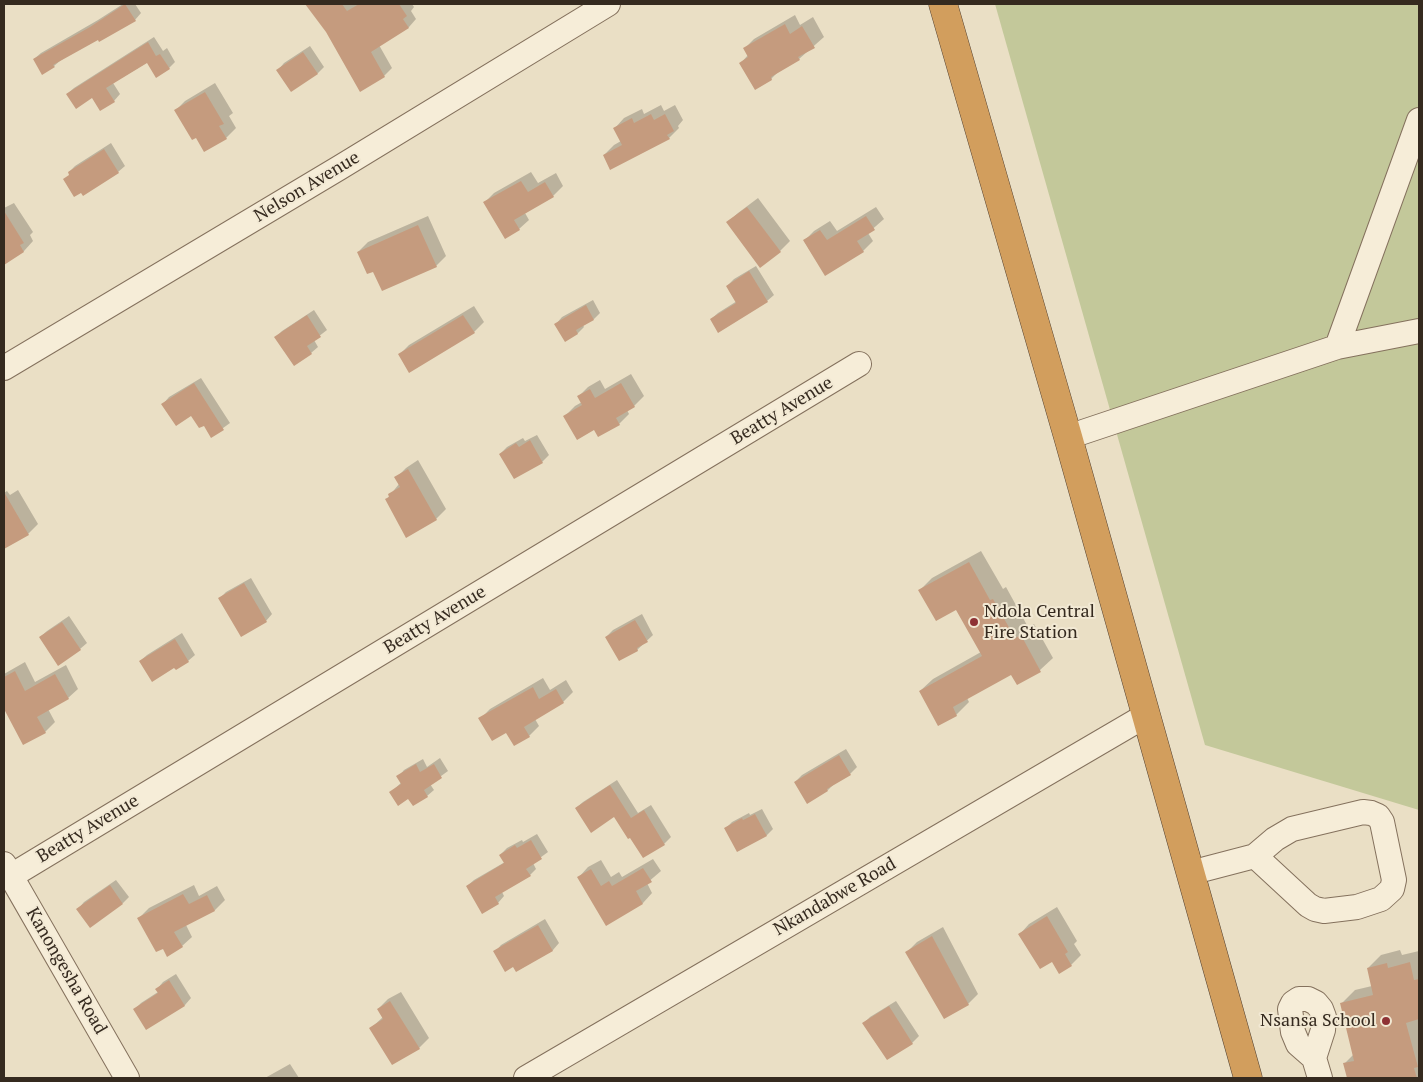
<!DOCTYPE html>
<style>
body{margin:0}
#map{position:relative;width:1423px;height:1082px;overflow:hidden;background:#eadfc5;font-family:"PT Serif",serif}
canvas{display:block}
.frame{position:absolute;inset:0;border:5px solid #352a1f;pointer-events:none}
</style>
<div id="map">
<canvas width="1423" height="1082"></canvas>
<div class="frame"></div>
</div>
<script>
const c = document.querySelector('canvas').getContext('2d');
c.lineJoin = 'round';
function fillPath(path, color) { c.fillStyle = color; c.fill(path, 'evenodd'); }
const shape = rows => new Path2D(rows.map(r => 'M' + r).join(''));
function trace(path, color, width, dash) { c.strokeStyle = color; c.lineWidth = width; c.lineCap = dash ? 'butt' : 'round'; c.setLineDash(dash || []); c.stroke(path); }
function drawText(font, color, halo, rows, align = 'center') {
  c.font = font + ' "PT Serif",serif'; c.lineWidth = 4; c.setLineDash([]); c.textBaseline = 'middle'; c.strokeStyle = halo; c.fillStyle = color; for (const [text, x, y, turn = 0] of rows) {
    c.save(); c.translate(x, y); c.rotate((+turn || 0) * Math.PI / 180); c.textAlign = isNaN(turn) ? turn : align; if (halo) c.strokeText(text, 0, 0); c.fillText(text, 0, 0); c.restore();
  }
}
const green = shape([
 [995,4,1419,4,1419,810,1205,745]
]);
const shadow = shape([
 [123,4,135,4,141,13,135,20,98,38,61,60,54,66,42,73,34,59,41,53,98,20],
 [307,4,412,4,414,7,411,11,416,19,409,27,379,45,392,68,384,76,327,32],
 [795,15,800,25,813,17,824,37,799,59,779,71,771,79,741,63,748,55,744,49,754,39],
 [154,37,163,51,167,48,175,62,169,68,148,62,113,83,120,94,114,101,67,94,74,88],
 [310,46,324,67,318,73,291,90,278,70,284,63],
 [215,83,233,113,229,116,236,128,226,138,197,137,176,110,185,101],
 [661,105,664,111,675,105,683,120,678,126,679,128,669,138,611,168,604,155,614,145,621,141,615,128,624,118,642,109,644,114],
 [111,143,125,166,118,172,70,174,69,172,75,166],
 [531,172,538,183,556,173,563,186,553,196,525,213,529,220,519,229,485,202,494,193],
 [758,198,790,241,780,251,728,222,738,213],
 [14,203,33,232,30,235,33,241,24,251,4,264,4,208],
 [876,207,884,219,868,233,873,241,863,251,825,274,804,241,814,231,830,221,837,231],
 [428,216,446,256,436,266,374,270,358,252,368,242],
 [756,266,774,295,767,301,711,319,718,313,737,301,727,286,734,279],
 [593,300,600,313,594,319,583,325,584,327,578,333,566,340,556,324,562,317],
 [474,306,484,322,474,332,399,355,409,345],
 [314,310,327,330,314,340,318,347,311,353,276,337,282,331],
 [631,374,644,396,634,406,627,410,629,414,619,424,595,429,565,416,575,406,582,402,579,396,588,387,600,380,605,389],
 [201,378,230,423,212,436,204,424,191,414,163,404,169,397],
 [537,435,549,455,542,462,514,478,500,454,507,447,523,438,525,441],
 [418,460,446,509,436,519,386,500,399,484,396,478,406,468],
 [18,490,38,524,28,534,4,547,4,493,7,491,10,495],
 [981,551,1003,589,1006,587,1028,627,1034,624,1053,658,1040,670,1017,683,1012,673,967,698,969,702,956,715,938,724,920,691,933,679,981,652,956,609,920,590,932,578],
 [251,578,272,614,266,621,220,598,226,592],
 [642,614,653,635,637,650,606,637,613,630],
 [69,616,87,643,80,649,40,637,47,631],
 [182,633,195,655,188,661,176,669,174,667,140,661,147,655],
 [25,662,35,682,66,665,78,689,68,698,48,709,55,722,45,732,24,743,4,706,4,674],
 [543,678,550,690,566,680,573,692,563,702,535,719,539,726,529,736,507,731,480,719,490,709],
 [846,749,857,767,850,774,834,784,828,790,795,782,802,775],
 [440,758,448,771,430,784,434,790,427,796,409,797,391,792,402,782,398,777,404,770,423,759,427,767],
 [617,780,638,813,651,805,671,837,664,844,615,816,576,808,583,802],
 [762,809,773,829,767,835,738,851,726,828,732,822,749,813,750,815],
 [537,834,548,852,533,863,536,869,530,875,502,892,504,896,498,903,467,886,474,880,505,862,500,855,507,848,522,840,523,842],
 [653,859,661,871,647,883,652,893,643,903,606,924,579,877,588,867,601,860,611,877,619,872,622,877],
 [116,880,129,897,123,903,78,909,84,902],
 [194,885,199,896,217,886,225,900,215,910,186,925,192,937,182,946,163,947,139,918,149,908],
 [1057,907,1077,941,1074,944,1081,955,1071,965,1052,960,1020,934,1029,924],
 [545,919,559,943,553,950,517,971,514,965,495,952,501,945],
 [943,927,978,994,968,1004,907,952,917,942],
 [1400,950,1402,955,1419,951,1419,1078,1348,1078,1344,1064,1354,1054,1342,1003,1355,990,1372,986,1368,968,1381,955],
 [176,974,191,998,185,1005,147,1028,135,1009,141,1003,158,992,157,989,163,982],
 [401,992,429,1038,419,1048,393,1064,371,1028,383,1017,378,1009,388,999],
 [896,1001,919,1036,912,1043,887,1059,864,1023,870,1017],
 [290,1064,299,1078,265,1078]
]);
const building = shape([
 [125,4,136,21,99,42,98,40,53,65,55,67,42,75,33,59,90,27],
 [305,4,342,4,347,11,359,4,399,4,407,16,403,19,409,28,371,52,385,77,360,92,326,32],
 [785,24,790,34,802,26,815,48,798,57,800,60,771,77,772,80,755,90,739,63,748,57,743,48],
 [148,42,156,56,160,54,170,69,156,78,147,63,106,88,115,102,100,111,92,98,76,109,66,94],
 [303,52,318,74,291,92,276,70],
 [205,92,224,124,219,126,227,139,204,152,196,138,192,140,174,110],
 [651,114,654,120,665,114,674,131,667,135,670,139,610,170,603,155,622,145,613,128,632,118,634,123],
 [104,149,119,173,83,196,81,193,74,197,63,179,69,175,68,172],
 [521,181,528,192,545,182,554,197,514,220,520,230,505,239,483,202],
 [747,207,781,252,760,268,726,222],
 [4,211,24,243,20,245,24,252,4,265],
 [866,216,875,230,857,241,864,252,825,276,803,240,820,230,827,240],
 [418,225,437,267,382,291,373,272,367,274,357,252],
 [749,271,768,302,718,333,710,319,736,303,726,286],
 [586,305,594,320,576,330,578,334,565,342,554,324],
 [307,315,321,337,307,346,312,354,294,366,274,337],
 [463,315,475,333,409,373,398,354],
 [194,383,224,430,211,438,204,426,199,428,191,416,176,426,161,404],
 [621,383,635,407,616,418,620,425,598,437,594,430,577,440,563,416,582,405,577,396,590,389,595,398],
 [530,440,543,463,514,479,499,454,516,443,519,447],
 [408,469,437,520,406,538,385,499,389,497,388,494,400,487,394,477],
 [4,492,29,535,4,549],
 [969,562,990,600,993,599,1015,638,1021,635,1041,672,1017,685,1011,675,953,707,957,716,938,726,919,691,982,656,956,610,936,621,918,590],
 [244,583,267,622,241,637,218,598],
 [635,620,648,642,637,648,638,651,619,661,605,637],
 [62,622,81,650,58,666,39,637],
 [175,639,189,662,176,670,174,668,152,682,139,661],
 [15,671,25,691,55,674,69,699,37,717,46,733,23,745,4,709,4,677],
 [533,687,539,699,556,689,564,703,524,727,530,737,514,746,506,733,492,741,478,718],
 [839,755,851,775,827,789,828,791,807,804,794,782],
 [416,764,420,772,434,764,442,778,424,790,428,797,413,806,408,799,398,806,389,792,401,784,396,776],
 [610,785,631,818,644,810,665,845,643,858,630,838,628,839,614,817,591,833,575,808],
 [755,814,767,836,737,852,724,828,742,818,743,820],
 [531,840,542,859,526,869,531,876,495,897,499,904,482,914,466,886,504,863,499,855,515,845,517,848],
 [643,868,652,882,636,891,643,904,606,926,577,877,591,869,601,886,609,881,612,886],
 [110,885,123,904,90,928,76,909],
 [183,894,189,904,207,895,215,911,174,932,183,947,167,957,163,949,156,952,137,918],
 [1047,916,1068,952,1065,954,1072,966,1059,974,1052,962,1040,969,1018,934],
 [538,925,553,951,516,972,513,967,505,972,493,951],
 [932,936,969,1005,944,1019,905,952],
 [1410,962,1414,980,1419,979,1419,1019,1406,1023,1418,1067,1414,1068,1417,1078,1347,1078,1343,1063,1354,1061,1340,1003,1373,995,1367,968,1387,963,1388,968],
 [169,980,185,1006,146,1030,133,1009,158,993,155,989],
 [390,1001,420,1049,392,1065,369,1028,383,1019,377,1009],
 [889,1006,913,1044,887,1060,862,1023]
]);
const minor = shape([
 [1337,347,1419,120],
 [4,368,339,168,608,4],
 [1068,437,1337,347,1419,331],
 [4,864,127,1078],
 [1190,873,1255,856,1275,839,1292,829,1363,812,1371,813,1378,816,1382,822,1394,880,1392,889,1381,899,1357,907,1324,911,1315,909,1308,905,1255,856],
 [11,876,859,364],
 [1314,1058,1298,1044,1293,1032,1290,1009,1293,1003,1299,999,1308,999,1316,1003,1321,1009,1324,1017,1323,1030,1314,1058,1320,1078],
 [526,1078,1145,716]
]);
const highway = shape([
 [943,4,1068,437,1248,1078]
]);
const markers = [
 [974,622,5,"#8e3234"],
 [1386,1021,5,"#8e3234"]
];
const streetNames = [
 ["Nelson Avenue",307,187,-31],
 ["Beatty Avenue",782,411,-31],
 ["Beatty Avenue",435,620,-31],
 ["Beatty Avenue",88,829,-31],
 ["Nkandabwe Road",835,897,-30],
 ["Kanongesha Road",66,971,60]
];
const poiNames = [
 ["Ndola Central",984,612],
 ["Fire Station",984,633],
 ["Nsansa School",1376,1021,"right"]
];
fillPath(green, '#c3c89a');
fillPath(shadow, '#0003');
fillPath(building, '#c59b7e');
trace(minor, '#84715d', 26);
trace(highway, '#524031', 29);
trace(minor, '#f6edd8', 24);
trace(highway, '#d29e5d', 28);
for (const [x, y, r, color] of markers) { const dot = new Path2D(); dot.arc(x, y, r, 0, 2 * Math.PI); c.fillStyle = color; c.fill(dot); trace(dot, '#f2e9d4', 2); }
drawText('18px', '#352a1f', '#f2e9d4', streetNames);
drawText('18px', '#352a1f', '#f2e9d4', poiNames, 'left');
</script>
